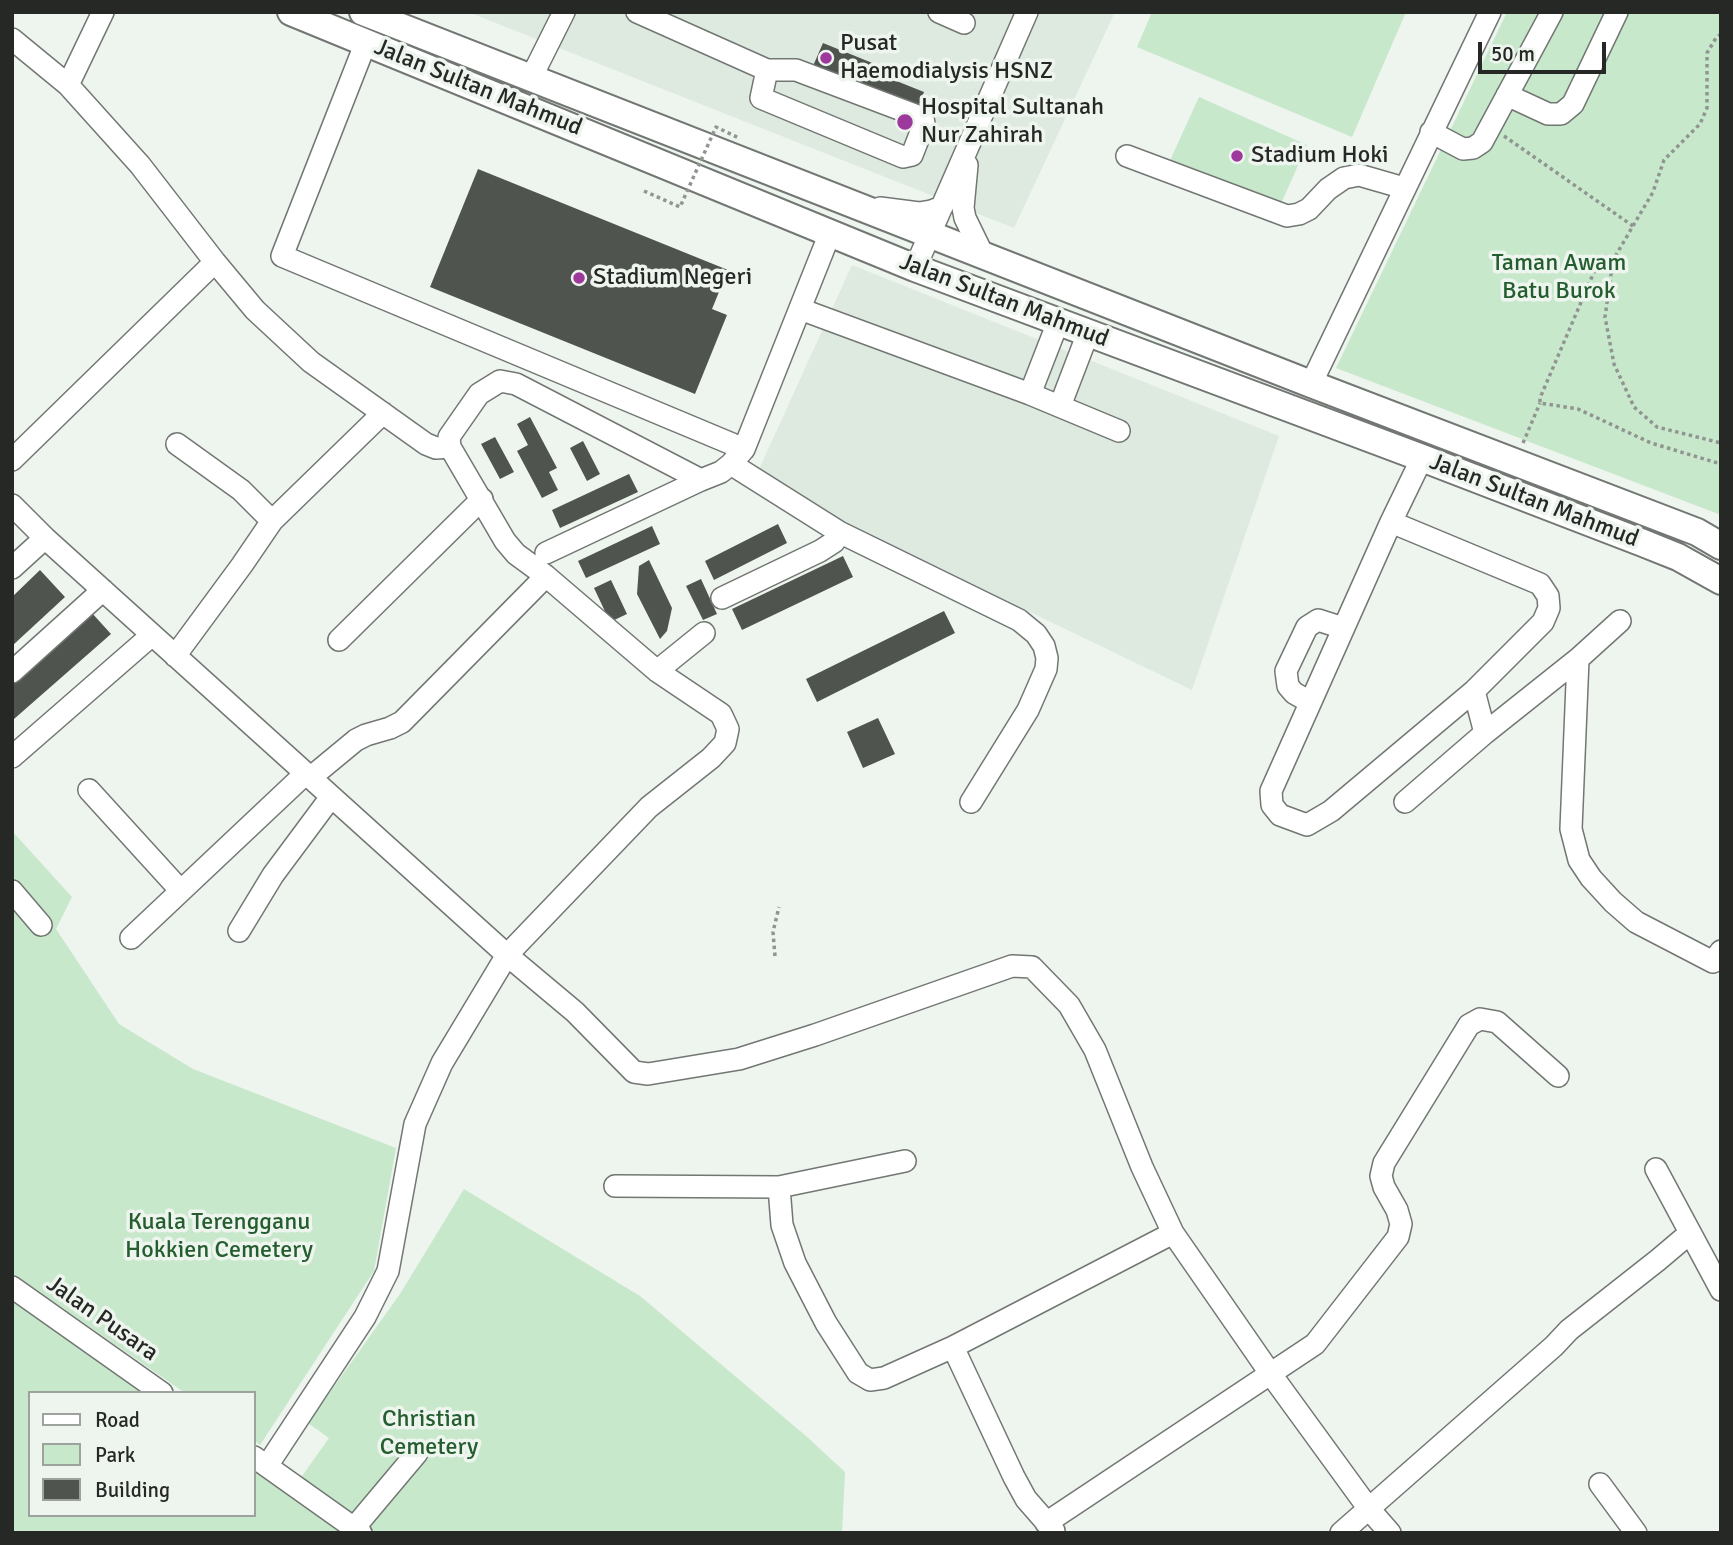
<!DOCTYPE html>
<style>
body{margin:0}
#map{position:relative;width:1733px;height:1545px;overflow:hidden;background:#eef4ee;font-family:Signika,sans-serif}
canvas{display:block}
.frame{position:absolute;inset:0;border:14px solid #262826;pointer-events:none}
.legend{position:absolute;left:28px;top:1391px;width:228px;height:126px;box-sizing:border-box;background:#eef4ee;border:2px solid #9ea29e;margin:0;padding:9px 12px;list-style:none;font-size:21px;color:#262826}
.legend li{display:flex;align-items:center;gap:14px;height:35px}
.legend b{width:35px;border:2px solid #9ea29e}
.scale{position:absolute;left:1478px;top:42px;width:128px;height:32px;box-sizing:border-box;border:4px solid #262826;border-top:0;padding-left:9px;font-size:21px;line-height:24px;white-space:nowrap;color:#262826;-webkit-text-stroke:5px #eef4ee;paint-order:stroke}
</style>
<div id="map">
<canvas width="1733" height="1545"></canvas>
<div class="frame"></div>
<ul class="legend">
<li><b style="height:9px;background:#fff"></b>Road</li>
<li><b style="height:19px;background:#c8e8cb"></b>Park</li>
<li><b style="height:19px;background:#4f544f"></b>Building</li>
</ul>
<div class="scale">50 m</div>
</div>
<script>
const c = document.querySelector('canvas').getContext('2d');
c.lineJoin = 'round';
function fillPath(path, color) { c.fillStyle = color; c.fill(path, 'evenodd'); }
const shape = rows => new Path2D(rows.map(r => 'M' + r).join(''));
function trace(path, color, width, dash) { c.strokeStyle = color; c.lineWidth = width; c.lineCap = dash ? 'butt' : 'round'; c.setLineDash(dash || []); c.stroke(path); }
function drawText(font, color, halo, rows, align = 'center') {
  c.font = font + ' Signika,sans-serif'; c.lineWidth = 7; c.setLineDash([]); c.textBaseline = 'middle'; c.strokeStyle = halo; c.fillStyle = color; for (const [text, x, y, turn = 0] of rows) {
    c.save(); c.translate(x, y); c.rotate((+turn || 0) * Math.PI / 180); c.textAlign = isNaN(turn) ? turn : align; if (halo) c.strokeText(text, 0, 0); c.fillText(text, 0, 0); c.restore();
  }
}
const built = shape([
 [468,12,1115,12,1014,228],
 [852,265,1279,436,1192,690,810,506,756,476]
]);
const green = shape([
 [1152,12,1406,12,1352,137,1137,47],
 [1507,12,1721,12,1721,515,1336,368],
 [1199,97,1307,145,1276,215,1167,167],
 [12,831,72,897,56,929,119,1024,193,1069,396,1148,374,1271,260,1445,254,1440,254,1393,185,1393,12,1273],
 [464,1189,640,1296,806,1436,845,1472,842,1533,376,1533,300,1479,329,1438,308,1423,400,1294],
 [12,1301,145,1393,30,1393,30,1515,254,1515,254,1467,348,1533,12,1533]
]);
const building = shape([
 [823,43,897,73,894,80,924,92,918,108,813,66],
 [478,169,728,270,712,309,727,315,695,394,430,287],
 [530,417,557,468,549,472,558,490,542,498,517,451,528,445,517,424],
 [495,437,514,472,500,479,481,444],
 [583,441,600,474,587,481,570,448],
 [629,474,638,492,560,528,552,510],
 [778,524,787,543,714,580,705,561],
 [652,526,660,544,586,578,578,561],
 [843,556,853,577,742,630,732,609],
 [649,560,672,608,667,631,660,639,637,594,639,566],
 [40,570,65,597,12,646,12,597],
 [701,579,717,614,703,620,686,586],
 [611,580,627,614,610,622,594,588],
 [944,611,955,633,817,702,806,679],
 [91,612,111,634,14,719,12,717,12,681],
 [878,718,895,754,863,768,847,732]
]);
const path = shape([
 [1721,34,1716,38,1707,53,1707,108,1700,124,1664,160,1653,192,1613,260,1605,317,1614,364,1634,407,1657,427,1721,443],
 [1504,136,1633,226],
 [1613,260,1609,260,1599,267,1594,272,1540,398,1540,403,1578,409,1651,443,1721,464],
 [1523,443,1540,403],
 [775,956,773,932,779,907]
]);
const minor = shape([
 [637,12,767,70,796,70,923,118,924,124,912,155,903,157,761,98,767,70],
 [939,12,964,23],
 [12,39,68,85,140,165,215,262,255,310,311,362,426,444,436,448,450,447],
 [366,42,282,256,744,449],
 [531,78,564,12],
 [68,85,103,12],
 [1507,95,1548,114,1561,114,1573,104,1617,12],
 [1431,132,1463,149,1473,148,1482,142,1552,12],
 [1127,156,1287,216,1299,214,1309,209,1328,189,1344,178,1359,175,1404,188],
 [967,165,963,208,965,218,984,257],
 [880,208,919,213,931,211,942,207],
 [915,268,1027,12],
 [800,309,1030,394,1119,431],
 [1311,384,1490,12],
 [1030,394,1058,322],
 [1060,406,1088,333],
 [177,444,241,490,272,521],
 [12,460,215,262],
 [731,464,839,532,1019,620,1036,634,1044,646,1047,658,1046,669,1028,710,971,802],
 [12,505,45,538,507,955,575,1012,634,1072,648,1074,739,1059,815,1035,1012,966,1032,967,1069,1005,1095,1050,1142,1167,1173,1233],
 [1391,522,1540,584,1548,596,1549,608,1543,622,1474,691,1331,811,1307,825,1280,815,1272,805,1271,791,1391,522,1422,458],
 [546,553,701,480],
 [12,568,45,538],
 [722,598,820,551,834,542,839,532],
 [339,640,482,499],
 [175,656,242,565,272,521,383,413],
 [1578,659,1571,829,1579,860,1591,878,1613,902,1636,922,1713,962,1721,951],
 [657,671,704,633],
 [12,672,103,590],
 [1474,691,1485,733],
 [1310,702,1294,693,1288,686,1286,671,1307,627,1318,620,1343,628],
 [12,757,152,635],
 [310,778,356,740,366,735,390,728,402,722,546,576],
 [89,790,181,891],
 [1405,802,1485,733,1578,659,1620,621],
 [12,891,41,925],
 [239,931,273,875,331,797],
 [131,938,305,774],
 [1656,1169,1721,1290],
 [615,1186,779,1187,905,1161],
 [779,1187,782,1225,795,1263,826,1323,858,1373,870,1380,884,1378,953,1347,1173,1233,1270,1373,1369,1509,1390,1533],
 [12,1287,162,1393],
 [953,1347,1014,1477,1026,1499,1054,1531],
 [254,1457,361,1533],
 [267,1466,365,1317,388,1271,415,1124,442,1063,507,955,649,807,711,758,725,743,728,729,721,714,657,671,546,576,516,554,505,541,450,447,449,437,479,394,500,381,516,384,701,480,721,472,731,464,744,449,830,233],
 [1600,1484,1636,1533],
 [1046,1523,1315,1344,1398,1237,1401,1224,1397,1210,1384,1187,1381,1176,1384,1163,1469,1025,1480,1019,1497,1022,1558,1076],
 [354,1528,417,1453],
 [1341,1533,1554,1346,1569,1330,1658,1260,1690,1233]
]);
const major = shape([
 [291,12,915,268,1422,458,1643,543,1678,557,1721,581],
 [363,12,1311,384,1697,532,1721,546]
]);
const pathBridge = shape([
 [644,191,680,207,716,127,739,138]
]);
const markers = [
 [826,58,7,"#9d389d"],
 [905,122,9,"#9d389d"],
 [1237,156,7,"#9d389d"],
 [579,278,7,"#9d389d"]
];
const poiNames = [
 ["Pusat",840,44],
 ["Haemodialysis HSNZ",840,72],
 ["Hospital Sultanah",921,108],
 ["Nur Zahirah",921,136],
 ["Stadium Hoki",1251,156],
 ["Stadium Negeri",593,278]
];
const streetNames = [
 ["Jalan Sultan Mahmud",478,88,22],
 ["Jalan Sultan Mahmud",1004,301,21],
 ["Jalan Sultan Mahmud",1534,501,21],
 ["Jalan Pusara",102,1319,35]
];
const parkNames = [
 ["Taman Awam",1559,264],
 ["Batu Burok",1559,292],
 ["Kuala Terengganu",219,1223],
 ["Hokkien Cemetery",219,1251],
 ["Christian",429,1420],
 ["Cemetery",429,1448]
];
fillPath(built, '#deeadf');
fillPath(green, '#c8e8cb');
fillPath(building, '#4f544f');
trace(minor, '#727773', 24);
trace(major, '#727773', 30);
trace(path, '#919591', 3.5, [3.5, 3.5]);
trace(minor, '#fff', 21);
trace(major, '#fff', 26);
trace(pathBridge, '#919591', 3.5, [3.5, 3.5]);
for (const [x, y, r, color] of markers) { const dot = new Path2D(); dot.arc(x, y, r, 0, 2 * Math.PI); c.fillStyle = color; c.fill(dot); trace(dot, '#eef4ee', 2.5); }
drawText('24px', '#262826', '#eef4ee', poiNames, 'left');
drawText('24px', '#262826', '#eef4ee', streetNames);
drawText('24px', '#245e2f', '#eef4ee', parkNames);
</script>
